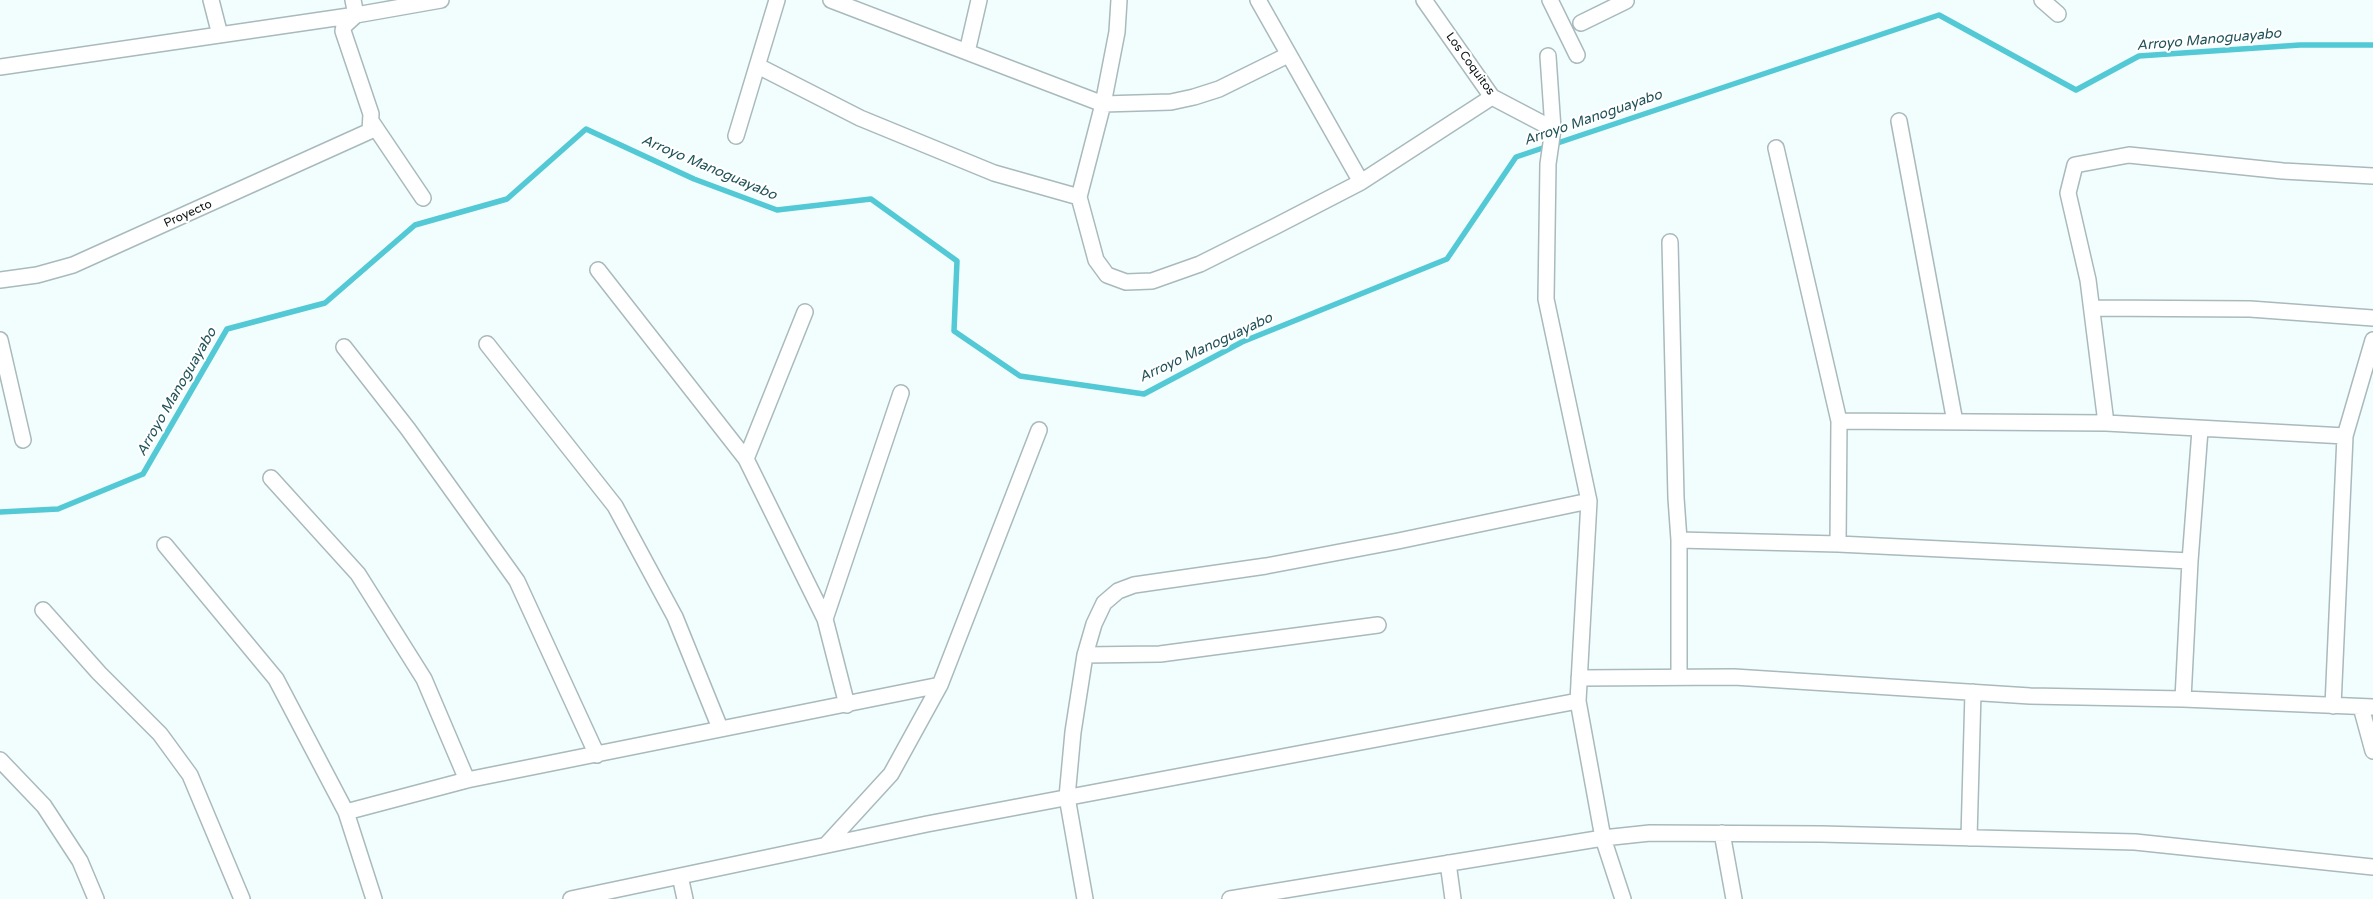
<!DOCTYPE html>
<style>
body{margin:0}
canvas{display:block;background:#f2fdfe}
</style>
<canvas width="2373" height="899"></canvas>
<script>
const c = document.querySelector('canvas').getContext('2d');
c.lineJoin = 'round';
const shape = rows => new Path2D(rows.map(r => 'M' + r).join(''));
function trace(path, color, width, dash) { c.strokeStyle = color; c.lineWidth = width; c.lineCap = dash ? 'butt' : 'round'; c.setLineDash(dash || []); c.stroke(path); }
function drawText(font, color, halo, rows, align = 'center') {
  c.font = font + ' "Varela Round",sans-serif'; c.lineWidth = 4.5; c.setLineDash([]); c.textBaseline = 'middle'; c.strokeStyle = halo; c.fillStyle = color; for (const [text, x, y, turn = 0] of rows) {
    c.save(); c.translate(x, y); c.rotate((+turn || 0) * Math.PI / 180); c.textAlign = isNaN(turn) ? turn : align; if (halo) c.strokeText(text, 0, 0); c.fillText(text, 0, 0); c.restore();
  }
}
const stream = shape([
 [0,512,58,509,143,474,227,329,325,303,415,225,507,199,586,129,694,179,777,210,871,199,957,261,954,331,1020,376,1144,394,1242,342,1447,259,1516,157,1939,15,2076,90,2139,56,2300,45,2373,45]
]);
const minor = shape([
 [211,0,220,35],
 [831,0,1103,104,1171,102,1194,97,1219,89,1288,55],
 [1119,0,1117,32,1103,104,1079,197,1096,260,1107,275,1126,282,1152,281,1200,264,1276,226,1361,182,1492,97],
 [1258,0,1361,182],
 [1424,0,1492,97,1553,129],
 [1550,0,1577,55],
 [2042,0,2058,14],
 [1581,23,1626,1],
 [967,52,979,0],
 [1548,56,1553,129,1548,164,1546,299,1589,501,1578,701,1603,838,1623,899],
 [758,66,860,118,994,173,1079,197],
 [0,67,356,15,441,0],
 [371,121,423,198],
 [1899,121,1955,422],
 [736,136,777,0],
 [1776,148,1839,421,1838,544],
 [1670,242,1676,498,1679,540,1679,677],
 [598,270,746,459,825,619,847,705],
 [0,280,37,275,73,265,370,131,371,114,343,31,344,26,356,15,353,0],
 [2092,308,2250,309,2373,318],
 [0,340,23,440],
 [487,344,615,506,675,617,720,728],
 [344,347,408,429,517,581,597,755],
 [1839,421,2106,423,2345,436],
 [2106,423,2088,280,2068,193,2075,165,2129,155,2283,171,2373,176],
 [746,459,805,312],
 [271,478,358,574,424,679,467,780],
 [1679,540,1838,544,2190,561],
 [165,545,276,679,346,812,374,899],
 [43,610,99,673,160,734,190,775,242,899],
 [825,619,901,393],
 [1085,655,1160,654,1378,625],
 [1579,678,1734,677,2030,696,2183,699,2373,707],
 [2183,699,2190,561,2200,430],
 [2333,706,2345,436,2373,340],
 [2361,707,2373,751],
 [0,760,44,806,80,861,96,899],
 [346,812,467,780,940,685],
 [1722,833,1734,899],
 [1969,838,1973,692],
 [826,845,891,774,940,685,1039,430],
 [1448,863,1453,899],
 [680,876,685,899],
 [571,899,927,824,1578,701],
 [1085,899,1067,797,1073,732,1085,655,1094,624,1104,603,1118,591,1134,585,1266,566,1398,541,1589,501],
 [1230,899,1603,838,1650,833,1821,834,2135,842,2373,867]
]);
const streetNames = [
 ["Los Coquitos",1470,64,54],
 ["Proyecto",188,214,-24]
];
const waterNames = [
 ["Arroyo Manoguayabo",2209,40,-5],
 ["Arroyo Manoguayabo",1593,118,-19],
 ["Arroyo Manoguayabo",709,168,23],
 ["Arroyo Manoguayabo",1206,348,-25],
 ["Arroyo Manoguayabo",177,392,-60]
];
trace(stream, '#52c9d5', 5.5);
trace(minor, '#a9babc', 18);
trace(minor, '#fff', 15);
drawText('12px', '#0d1314', '#fff', streetNames);
drawText('italic 14px', '#205359', '#fff', waterNames);
</script>
